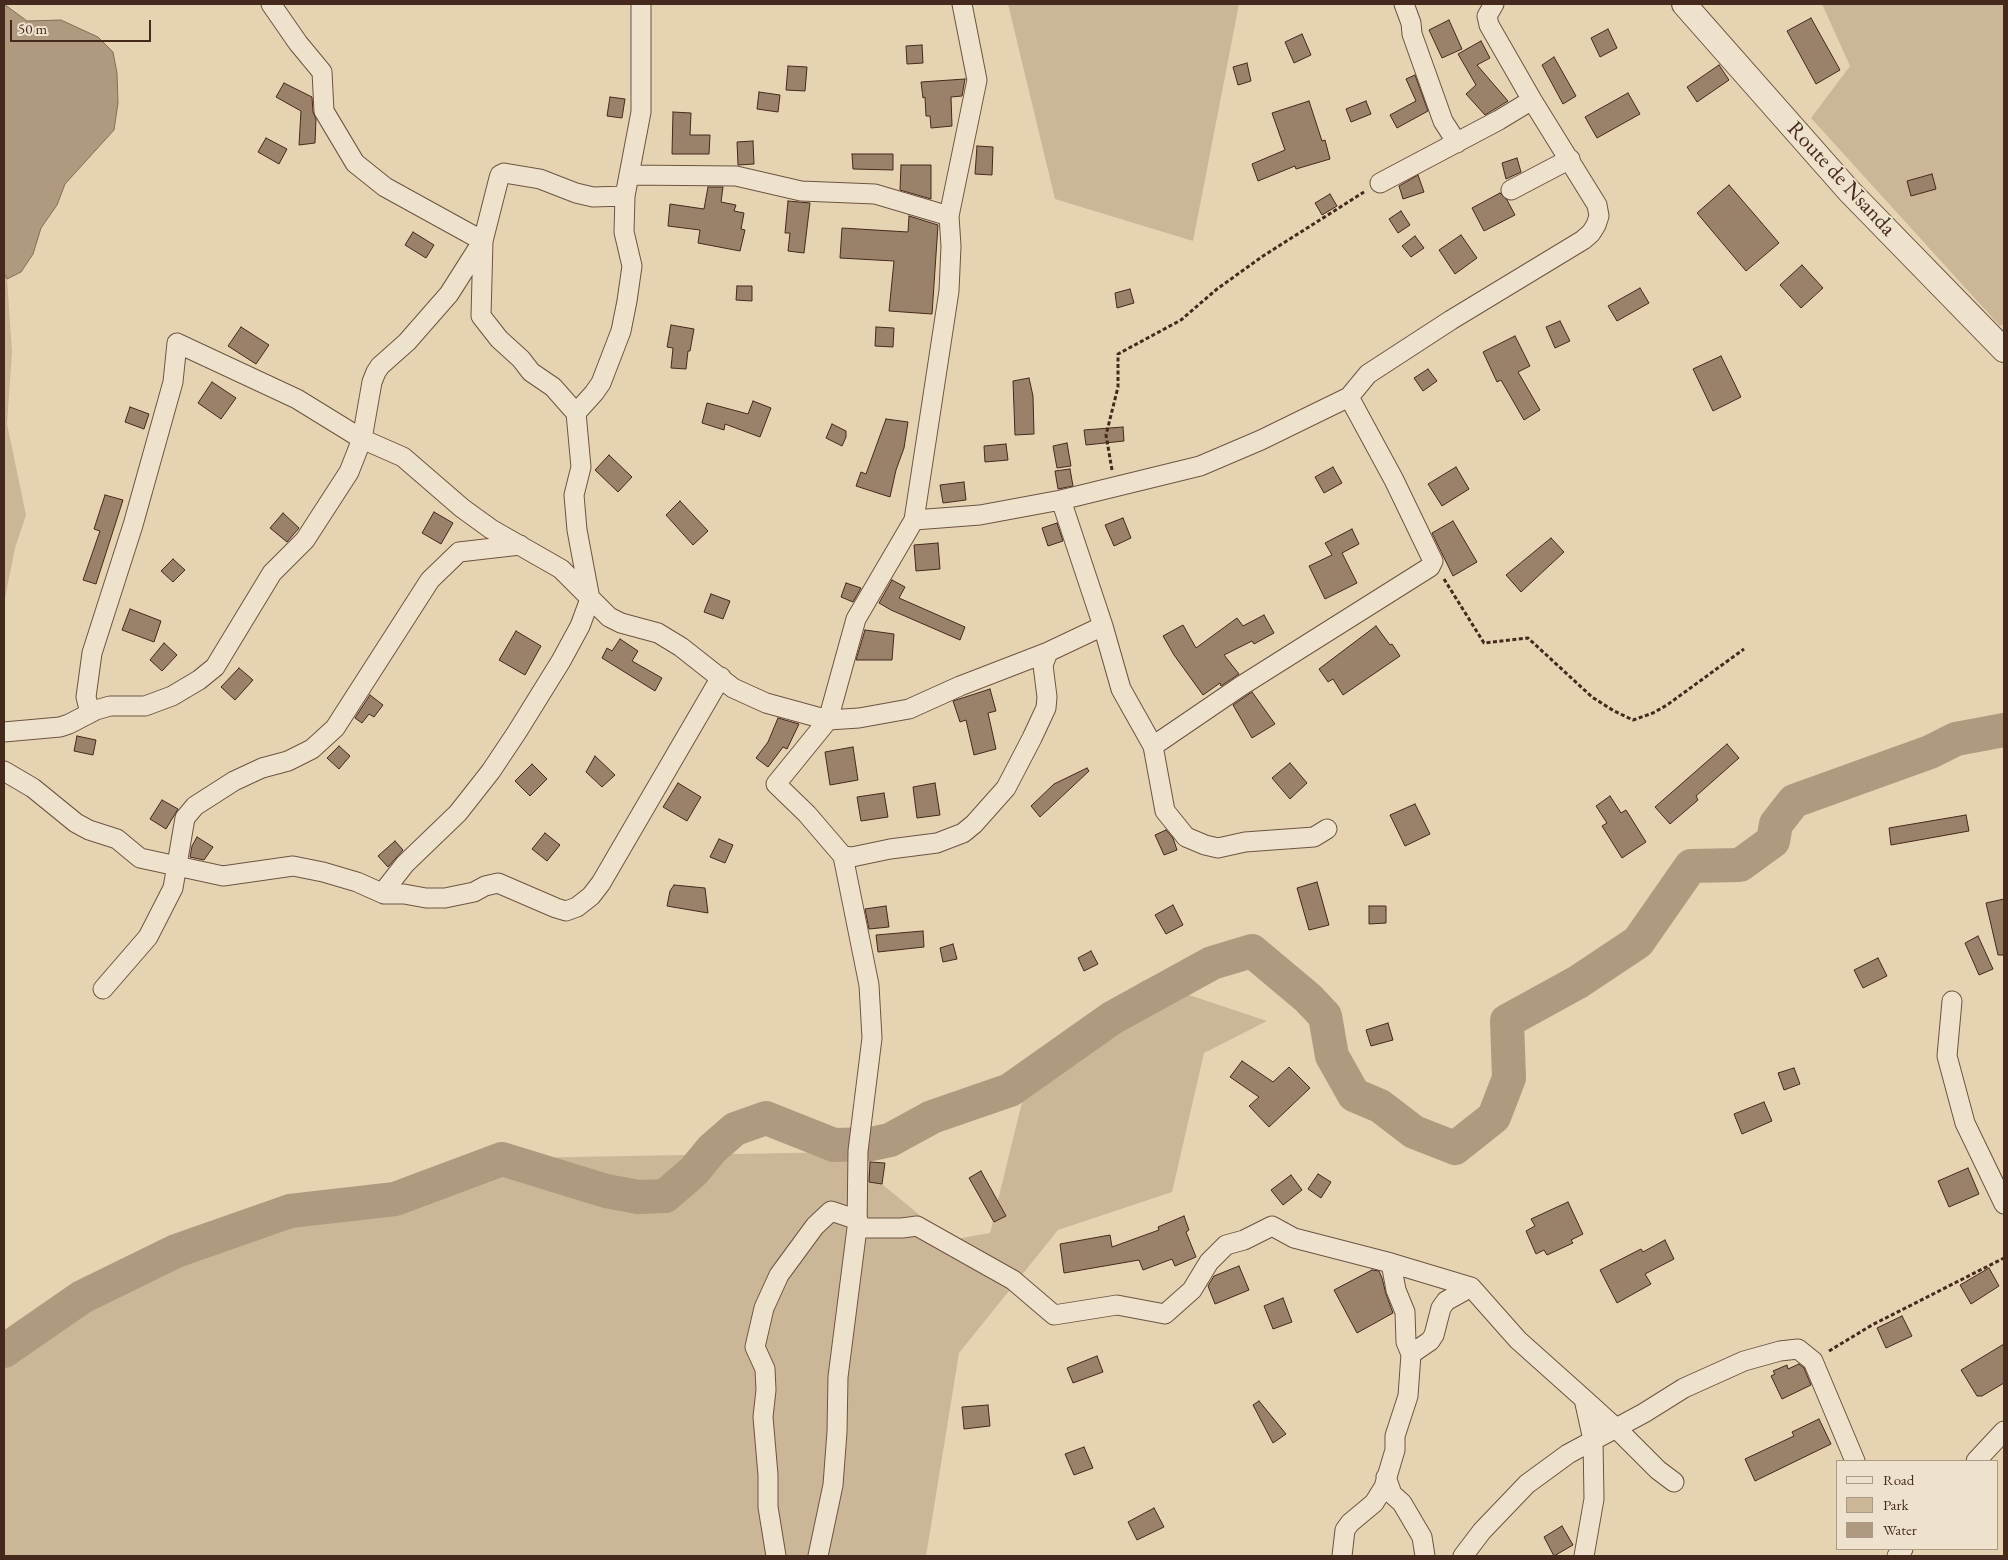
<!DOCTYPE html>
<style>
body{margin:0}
#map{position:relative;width:2008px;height:1560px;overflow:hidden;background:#e6d3b2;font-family:"EB Garamond",serif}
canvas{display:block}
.frame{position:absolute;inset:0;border:5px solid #45291c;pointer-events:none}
.legend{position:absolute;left:1836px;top:1460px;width:162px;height:90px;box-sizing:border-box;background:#efe2cd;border:1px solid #ab9886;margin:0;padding:6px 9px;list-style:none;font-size:15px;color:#45291c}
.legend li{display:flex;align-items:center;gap:10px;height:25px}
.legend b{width:25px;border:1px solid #ab9886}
.scale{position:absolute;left:10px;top:20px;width:141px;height:22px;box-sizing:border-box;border:2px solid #45291c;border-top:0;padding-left:6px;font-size:15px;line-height:18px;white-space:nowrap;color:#45291c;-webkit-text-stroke:4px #efe2cd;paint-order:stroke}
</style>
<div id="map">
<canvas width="2008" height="1560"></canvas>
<div class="frame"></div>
<ul class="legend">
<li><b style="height:6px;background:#efe2cd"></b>Road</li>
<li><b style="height:14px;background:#cbb698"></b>Park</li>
<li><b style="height:14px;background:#af997f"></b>Water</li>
</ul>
<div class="scale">50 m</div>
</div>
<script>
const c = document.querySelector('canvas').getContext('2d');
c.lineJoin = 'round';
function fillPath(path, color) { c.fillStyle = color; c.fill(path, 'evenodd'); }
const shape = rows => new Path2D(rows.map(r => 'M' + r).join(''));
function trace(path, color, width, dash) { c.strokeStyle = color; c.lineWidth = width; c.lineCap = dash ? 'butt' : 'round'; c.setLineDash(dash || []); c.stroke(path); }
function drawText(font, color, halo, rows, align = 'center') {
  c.font = font + ' "EB Garamond",serif'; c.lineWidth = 4; c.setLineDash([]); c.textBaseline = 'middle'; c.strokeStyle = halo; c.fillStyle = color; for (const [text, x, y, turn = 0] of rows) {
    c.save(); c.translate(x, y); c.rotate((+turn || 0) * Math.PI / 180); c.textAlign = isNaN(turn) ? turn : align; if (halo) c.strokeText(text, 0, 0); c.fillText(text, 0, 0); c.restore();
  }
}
const green = shape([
 [1008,4,1239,4,1193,241,1055,199],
 [1822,4,2004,4,2004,324,2000,326,1811,118,1850,66],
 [4,273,7,279,12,352,7,424,26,515,15,548,4,603],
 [1144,980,1267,1021,1204,1053,1172,1192,1058,1230,959,1353,926,1556,4,1556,4,1343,146,1268,467,1159,843,1152,950,1240,990,1233,1034,1053]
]);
const water = shape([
 [4,4,27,21,61,20,98,37,113,52,117,73,118,103,114,130,65,184,57,205,41,228,33,254,21,272,7,279,4,273,4,4]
]);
const river = shape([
 [4,1351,82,1297,176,1251,290,1211,395,1199,502,1159,606,1191,638,1197,665,1196,694,1171,712,1149,735,1129,766,1118,834,1145,871,1144,890,1140,932,1117,1010,1090,1112,1018,1212,963,1252,951,1308,998,1325,1016,1332,1056,1354,1095,1380,1106,1414,1132,1455,1148,1494,1117,1509,1078,1507,1021,1578,982,1638,942,1691,866,1740,865,1773,841,1776,824,1794,801,1930,752,1956,739,2004,730]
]);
const building = shape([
 [1811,18,1840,70,1816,84,1787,31,1811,18],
 [1449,20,1462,49,1442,58,1429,30,1449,20],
 [1608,29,1617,48,1600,57,1591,38,1608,29],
 [1302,34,1311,55,1294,63,1285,42,1302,34],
 [1481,41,1490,58,1477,65,1508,101,1485,115,1466,94,1476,85,1458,54,1481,41],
 [922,45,923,63,907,64,906,46,922,45],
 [1554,57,1576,96,1563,104,1542,65,1554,57],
 [1247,63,1251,81,1238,85,1233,67,1247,63],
 [1719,65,1729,80,1697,102,1687,87,1719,65],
 [788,66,807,67,805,91,786,90,788,66],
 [1415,75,1428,111,1397,128,1390,115,1416,101,1406,79,1415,75],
 [965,79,962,96,951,97,952,126,931,128,930,116,926,116,925,97,923,98,921,82,965,79],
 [284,83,312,97,313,112,316,119,315,143,299,145,301,111,276,97,284,83],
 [759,92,780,95,778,112,757,109,759,92],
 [1628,93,1640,114,1597,138,1585,117,1628,93],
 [610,97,625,99,622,118,607,116,610,97],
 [1309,101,1322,141,1325,140,1330,159,1296,169,1295,166,1258,181,1252,164,1285,150,1272,113,1309,101],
 [1366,101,1371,114,1351,122,1346,109,1366,101],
 [673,112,691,113,690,135,710,135,709,154,672,154,673,112],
 [266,138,287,149,279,164,258,152,266,138],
 [753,141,754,164,738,165,737,142,753,141],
 [977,146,993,147,992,175,975,174,977,146],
 [852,154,893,154,893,170,853,169,852,154],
 [1517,158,1521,172,1506,179,1502,163,1517,158],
 [901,165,931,165,931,199,900,190,901,165],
 [1932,174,1936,189,1911,196,1907,181,1932,174],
 [1418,175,1424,192,1403,199,1399,186,1418,175],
 [1729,185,1779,243,1746,271,1697,213,1729,185],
 [708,187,723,187,721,202,736,205,734,211,744,213,741,229,745,230,740,251,698,243,700,230,668,226,670,204,704,209,708,187],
 [1500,193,1507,200,1515,215,1484,231,1472,208,1500,193],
 [1330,194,1337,206,1322,215,1315,203,1330,194],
 [788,201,810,203,804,253,788,251,790,233,785,233,788,201],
 [1401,211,1410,225,1398,233,1389,219,1401,211],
 [909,216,938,225,932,314,889,311,894,261,840,258,842,228,908,232,909,216],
 [413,232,434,245,426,258,405,245,413,232],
 [1461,235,1477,258,1455,274,1439,250,1461,235],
 [1415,236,1424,248,1411,257,1402,246,1415,236],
 [1802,265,1823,288,1801,308,1780,285,1802,265],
 [737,286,752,286,752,301,736,300,737,286],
 [1640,288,1649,303,1617,321,1608,306,1640,288],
 [1130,289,1134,303,1117,308,1115,293,1130,289],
 [1560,321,1570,341,1555,348,1546,327,1560,321],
 [671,325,694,329,690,351,688,351,686,369,671,368,673,348,667,347,671,325],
 [241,327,269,345,256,364,228,346,241,327],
 [876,327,894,328,893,347,875,346,876,327],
 [1515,336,1530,366,1518,372,1540,410,1524,420,1501,380,1497,382,1483,352,1515,336],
 [1721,356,1741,397,1713,411,1693,369,1721,356],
 [1428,369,1437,381,1423,391,1414,378,1428,369],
 [1029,378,1033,396,1034,434,1015,435,1013,381,1029,378],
 [212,382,236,398,221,419,198,403,212,382],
 [753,401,771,408,760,437,725,424,724,430,702,423,707,403,748,414,753,401],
 [130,407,149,414,144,429,125,422,130,407],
 [886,419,908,422,904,448,896,470,890,497,856,486,861,472,866,474,886,419],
 [832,424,846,431,846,437,842,446,826,438,832,424],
 [1123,427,1124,441,1086,445,1084,430,1123,427],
 [1067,443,1071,466,1057,468,1053,446,1067,443],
 [1006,444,1008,460,985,462,984,446,1006,444],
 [609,455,632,477,618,492,595,470,609,455],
 [1333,467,1342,483,1324,493,1315,477,1333,467],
 [1456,467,1469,489,1442,506,1428,484,1456,467],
 [1070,469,1073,486,1058,489,1055,471,1070,469],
 [964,482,966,500,943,503,940,485,964,482],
 [105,495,123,500,96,584,83,580,100,531,94,529,105,495],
 [680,501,708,531,693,545,666,515,680,501],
 [434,512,453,523,441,544,422,533,434,512],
 [283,513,299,528,287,542,270,528,283,513],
 [1123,518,1131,538,1114,546,1105,525,1123,518],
 [1453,521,1477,562,1453,576,1432,533,1453,521],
 [1057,523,1063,541,1048,546,1042,528,1057,523],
 [1352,529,1359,544,1342,553,1357,583,1325,599,1309,566,1332,555,1325,543,1352,529],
 [1551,538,1564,552,1521,592,1506,575,1551,538],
 [938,543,940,569,916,571,914,545,938,543],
 [173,559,185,570,173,582,161,571,173,559],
 [892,580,905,587,899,598,965,627,960,640,891,610,879,603,892,580],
 [846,583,861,588,853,602,841,597,846,583],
 [711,594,730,601,723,619,704,612,711,594],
 [130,609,161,621,154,642,122,630,130,609],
 [1264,615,1274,633,1254,644,1252,641,1224,655,1239,674,1221,686,1220,683,1203,695,1174,655,1163,636,1183,625,1196,648,1237,618,1243,626,1264,615],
 [1376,626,1390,645,1392,644,1400,656,1343,695,1333,679,1328,682,1319,669,1376,626],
 [865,630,894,634,892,660,856,660,865,630],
 [516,631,541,646,525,675,499,660,516,631],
 [620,639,638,651,632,661,662,678,655,691,602,658,607,648,612,651,620,639],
 [164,643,177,655,162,671,150,660,164,643],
 [239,668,253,680,235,700,221,687,239,668],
 [990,689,996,711,988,713,996,749,974,755,966,720,960,722,953,701,990,689],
 [1252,692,1275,724,1252,738,1233,705,1252,692],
 [370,695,383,705,374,717,369,714,362,723,355,718,370,695],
 [778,718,799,724,787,749,783,747,768,767,756,758,768,742,778,718],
 [77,736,96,740,93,755,74,751,77,736],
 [1727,744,1739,758,1696,796,1698,800,1670,824,1655,807,1727,744],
 [339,746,350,756,339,769,327,758,339,746],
 [853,747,858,780,830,785,825,752,853,747],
 [595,756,615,775,602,787,586,772,595,756],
 [1290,763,1307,783,1290,799,1272,778,1290,763],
 [532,764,547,779,530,796,515,781,532,764],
 [1087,768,1089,771,1040,817,1031,806,1054,784,1087,768],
 [678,783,701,797,687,821,663,807,678,783],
 [935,783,940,815,917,818,913,787,935,783],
 [884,793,888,817,861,821,857,797,884,793],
 [1610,796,1621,813,1626,810,1646,842,1622,858,1602,826,1607,823,1596,806,1610,796],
 [162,800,178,809,166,829,150,819,162,800],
 [1415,804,1430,834,1405,846,1390,815,1415,804],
 [1966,815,1969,831,1891,845,1889,828,1966,815],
 [1166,830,1173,838,1177,850,1164,855,1155,835,1166,830],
 [545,833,560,845,547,861,532,849,545,833],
 [197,837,213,847,204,860,190,857,192,846,197,837],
 [719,839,733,845,725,863,710,857,719,839],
 [395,841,403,850,388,867,378,856,395,841],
 [1317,882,1329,925,1309,930,1297,888,1317,882],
 [674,885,705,888,708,913,667,906,670,891,674,885],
 [2004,899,2004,955,1998,955,1986,903,2004,899],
 [1173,905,1183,925,1166,934,1155,915,1173,905],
 [886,906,889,927,869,929,865,909,886,906],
 [1369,906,1386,906,1386,923,1369,924,1369,906],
 [923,931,924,947,878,952,876,935,923,931],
 [1978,936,1993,969,1979,975,1965,943,1978,936],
 [953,944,957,959,943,962,940,948,953,944],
 [1091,951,1098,964,1084,971,1078,958,1091,951],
 [1878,958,1887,976,1863,988,1854,970,1878,958],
 [1388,1023,1393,1040,1371,1046,1366,1030,1388,1023],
 [1242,1061,1273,1082,1289,1067,1310,1088,1269,1127,1249,1106,1259,1097,1230,1077,1242,1061],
 [1794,1068,1800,1084,1784,1090,1778,1073,1794,1068],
 [1764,1102,1772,1121,1742,1134,1734,1114,1764,1102],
 [870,1162,885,1163,882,1184,869,1182,870,1162],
 [1968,1168,1979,1194,1949,1207,1938,1181,1968,1168],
 [981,1171,1006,1216,994,1222,969,1178,981,1171],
 [1318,1174,1331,1182,1321,1198,1308,1189,1318,1174],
 [1291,1175,1302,1190,1283,1205,1271,1190,1291,1175],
 [1568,1202,1583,1234,1571,1240,1573,1243,1547,1255,1544,1250,1536,1254,1526,1231,1535,1226,1531,1219,1568,1202],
 [1184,1216,1189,1230,1186,1232,1196,1257,1175,1266,1172,1259,1143,1270,1139,1260,1064,1273,1060,1244,1110,1235,1112,1247,1159,1230,1158,1227,1184,1216],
 [1665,1240,1674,1259,1645,1274,1651,1284,1617,1303,1600,1270,1641,1249,1643,1252,1665,1240],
 [1239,1266,1249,1290,1215,1304,1208,1286,1214,1276,1239,1266],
 [1989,1268,1999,1286,1971,1304,1960,1285,1989,1268],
 [1372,1270,1379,1271,1382,1278,1386,1294,1393,1313,1357,1333,1334,1290,1372,1270],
 [1283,1298,1292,1322,1273,1329,1264,1306,1283,1298],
 [1902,1316,1912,1336,1886,1348,1877,1328,1902,1316],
 [2004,1344,2004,1383,1982,1396,1977,1396,1961,1370,2004,1344],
 [1097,1356,1103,1372,1073,1383,1067,1368,1097,1356],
 [1799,1364,1804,1368,1811,1385,1782,1399,1771,1376,1775,1374,1773,1371,1787,1365,1788,1369,1799,1364],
 [1259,1401,1286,1434,1273,1443,1253,1405,1259,1401],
 [988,1405,990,1426,964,1429,962,1407,988,1405],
 [1819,1419,1831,1444,1755,1481,1745,1459,1794,1436,1792,1432,1819,1419],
 [1084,1447,1093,1468,1074,1475,1065,1454,1084,1447],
 [1154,1508,1164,1527,1137,1540,1128,1522,1154,1508],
 [1562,1526,1573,1545,1554,1556,1544,1537,1562,1526]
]);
const path = shape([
 [1112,470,1106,435,1118,387,1118,354,1181,320,1217,289,1263,256,1364,192],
 [1444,579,1484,643,1528,638,1592,697,1614,711,1633,720,1653,713,1667,705,1744,649],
 [1829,1351,1872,1325,2004,1258]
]);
const minor = shape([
 [271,4,298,43,322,72,324,111,355,163,385,187,483,241],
 [1404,4,1411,23,1412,34,1443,121,1457,143],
 [629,175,736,176,801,191,875,194,949,216],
 [1380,183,1499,120,1532,100],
 [1511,190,1570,159],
 [576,413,594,393,601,383,621,331,627,301,632,266,624,232,625,196,641,112,641,4],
 [1061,500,1103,626,1121,689,1153,746,1165,811,1186,837,1205,845,1218,848,1245,842,1314,837,1327,829],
 [914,520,980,515,1061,500,1200,466,1261,440,1349,397,1368,374,1451,320,1583,240,1591,233,1596,225,1599,216,1597,205,1532,100,1489,25,1487,16,1494,4],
 [90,713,86,697,92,653,133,525,173,382,177,343,297,399,362,439,403,457,462,508,491,529,561,569,609,617,621,623,658,633,681,647,733,688,766,703,828,720,859,718,909,709,960,686,1048,652,1103,626],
 [4,732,60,727,69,724,96,710,110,706,145,706,172,696,199,680,215,667,272,573,305,540,349,472,362,439,372,382,376,372,380,366,407,342,449,294,482,242],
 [1153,746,1241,686,1430,567,1433,561,1394,480,1349,397],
 [4,771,33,788,76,823,89,830,117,839,140,858,223,876,293,866,323,872,357,882,384,894,404,894,426,898,445,898,474,892,485,886,498,883,556,908,566,911,577,907,591,896,601,883,721,677],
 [843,856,852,857,890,849,937,843,963,833,974,824,1006,788,1032,738,1046,708,1047,697,1043,665,1048,652],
 [384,894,387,887,405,864,458,813,491,771,517,732,561,661,580,626,590,599,577,530,574,495,581,467,576,413,553,387,531,372,521,359,499,339,481,316,483,241,499,178,500,175,504,173,540,179,576,193,593,197,625,196],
 [103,989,148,937,173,888,185,818,195,806,234,781,262,768,288,761,312,749,335,728,430,580,459,552,520,545],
 [1952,1001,1947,1056,1965,1123,2004,1204],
 [857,1228,902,1228,917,1226,1013,1280,1054,1315,1117,1305,1165,1314,1192,1290,1209,1262,1226,1245,1244,1240,1272,1226,1294,1238,1391,1263,1471,1287,1518,1340,1584,1399,1593,1440,1594,1499,1584,1556],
 [1411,1354,1430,1341,1434,1335,1441,1308,1446,1301,1471,1287],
 [1584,1399,1617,1429,1658,1470,1674,1482],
 [1976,1461,2004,1431],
 [1386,1477,1392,1494,1402,1503,1422,1537,1425,1556],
 [776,1556,768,1507,768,1475,763,1417,766,1390,765,1369,755,1347,764,1308,779,1275,815,1226,831,1211,858,1220],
 [818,1556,833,1485,837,1432,838,1377,857,1228,858,1151,872,1038,869,985,843,856,807,814,776,784,828,720,856,619,914,520,949,291,951,246,949,216,977,80,962,4],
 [1342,1556,1345,1530,1350,1523,1374,1503,1384,1487,1395,1450,1395,1436,1408,1396,1411,1354,1406,1342,1405,1312,1396,1290,1391,1263],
 [1463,1556,1482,1531,1527,1484,1568,1454,1644,1413,1684,1388,1744,1361,1780,1351,1798,1349,1813,1361,1855,1461],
 [1897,1556,1903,1549]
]);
const tertiary = shape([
 [1684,4,1849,191,2004,350]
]);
const streetNames = [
 ["Route de Nsanda",1841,179,47]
];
fillPath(green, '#cbb698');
fillPath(water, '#af997f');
trace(water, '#856c57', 1);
trace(river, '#af997f', 34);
fillPath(building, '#99816a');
trace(building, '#45291c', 1);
trace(minor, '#6d5442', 21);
trace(tertiary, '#6d5442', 26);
trace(path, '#45291c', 3, [4, 2.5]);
trace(minor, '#efe2cd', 19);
trace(tertiary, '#efe2cd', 24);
drawText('22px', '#45291c', '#efe2cd', streetNames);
</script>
